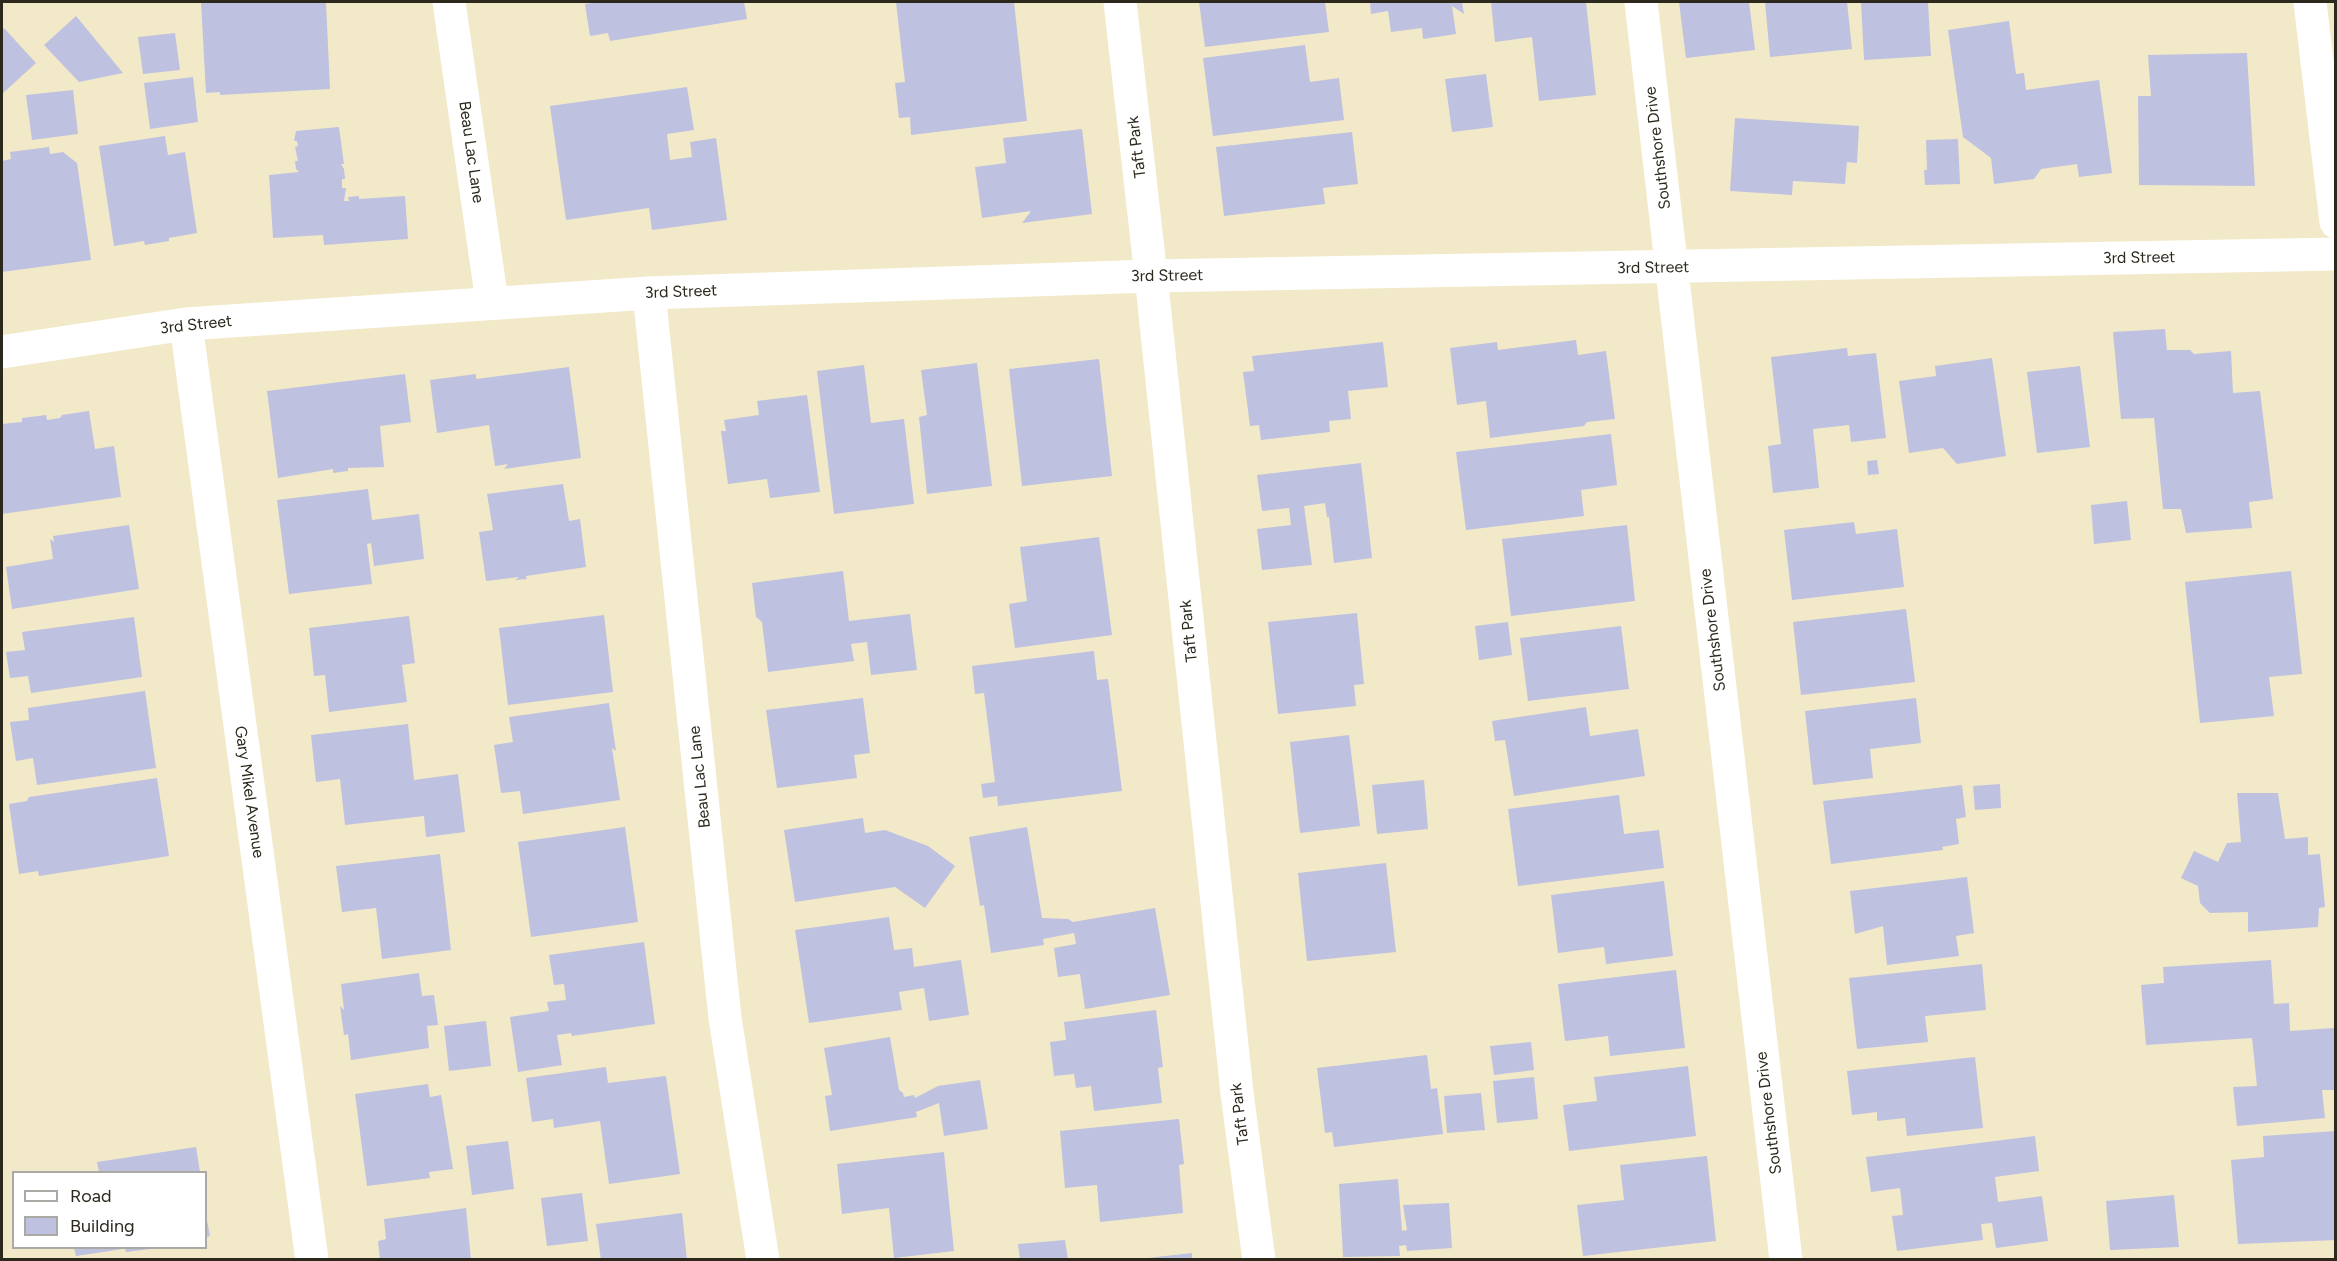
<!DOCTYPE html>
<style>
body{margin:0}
#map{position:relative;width:2337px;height:1261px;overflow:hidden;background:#f2e9c8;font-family:Figtree,sans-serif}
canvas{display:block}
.frame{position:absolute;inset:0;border:3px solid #2c281c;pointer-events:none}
.legend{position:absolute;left:12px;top:1171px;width:195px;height:78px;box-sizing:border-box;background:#fff;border:2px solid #aba9a4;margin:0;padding:8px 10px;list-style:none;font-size:18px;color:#2c281c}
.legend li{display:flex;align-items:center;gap:12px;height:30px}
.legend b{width:30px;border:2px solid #aba9a4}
</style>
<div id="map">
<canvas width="2337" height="1261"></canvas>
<div class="frame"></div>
<ul class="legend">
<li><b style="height:8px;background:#fff"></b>Road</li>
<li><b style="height:16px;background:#bfc1e1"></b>Building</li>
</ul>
</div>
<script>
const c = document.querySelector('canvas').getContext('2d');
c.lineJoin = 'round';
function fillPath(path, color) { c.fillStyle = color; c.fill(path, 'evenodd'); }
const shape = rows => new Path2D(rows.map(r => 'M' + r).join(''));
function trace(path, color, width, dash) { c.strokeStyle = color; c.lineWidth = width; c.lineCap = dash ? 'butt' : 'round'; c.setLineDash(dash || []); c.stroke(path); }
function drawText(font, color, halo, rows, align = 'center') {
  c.font = font + ' Figtree,sans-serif'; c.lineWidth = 5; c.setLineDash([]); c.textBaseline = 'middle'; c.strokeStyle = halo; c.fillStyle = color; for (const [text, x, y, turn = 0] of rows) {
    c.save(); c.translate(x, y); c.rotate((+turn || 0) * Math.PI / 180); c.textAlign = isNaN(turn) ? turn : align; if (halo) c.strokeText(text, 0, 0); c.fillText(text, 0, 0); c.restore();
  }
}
const building = shape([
 [201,2,326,2,330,89,220,95,220,92,206,93],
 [599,2,744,2,747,19,610,41,608,33,590,36,585,4],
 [896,2,1014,2,1027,121,911,135,910,117,899,118,895,83,905,82],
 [1199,2,1325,2,1329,32,1205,47],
 [1370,2,1462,2,1464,14,1452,6,1456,34,1423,39,1422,28,1391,32,1388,11,1371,14],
 [1491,2,1586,2,1596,95,1539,101,1532,37,1495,42],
 [1679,2,1749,2,1755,50,1686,58],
 [1765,2,1847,2,1852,49,1770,57],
 [1861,2,1928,2,1931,56,1864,60],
 [76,16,123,73,79,82,44,45],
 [2009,21,2016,74,2024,73,2026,90,2099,80,2112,173,2079,177,2077,164,2041,169,2034,179,1994,184,1991,158,1963,137,1948,30],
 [4,28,36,63,2,94,2,30],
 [175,33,180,70,143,74,138,37],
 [1305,45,1310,82,1339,78,1344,120,1213,136,1203,58],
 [2247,53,2255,186,2139,185,2138,96,2151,96,2148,55],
 [1486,74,1493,127,1452,132,1445,79],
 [193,77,198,122,150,129,144,83],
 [687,87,694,130,667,134,670,160,692,157,690,142,716,138,727,220,652,230,649,208,566,220,550,106],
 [73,90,78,134,32,140,26,95],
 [1735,118,1859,126,1857,163,1847,162,1845,184,1793,181,1792,195,1730,191],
 [339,127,344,164,341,164,344,169,345,179,342,179,342,188,346,188,344,201,349,201,348,197,359,196,359,199,405,196,408,239,324,245,323,235,273,238,269,175,299,172,296,169,295,161,298,161,295,147,298,146,297,141,294,141,296,131],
 [1082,129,1092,214,1022,223,1031,211,982,218,975,167,1006,163,1003,138],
 [1352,132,1358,184,1323,188,1325,204,1224,216,1216,147],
 [165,136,168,155,185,152,197,233,169,238,169,241,145,245,144,241,114,246,99,146],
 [1958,139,1960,184,1925,185,1924,170,1927,170,1926,140],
 [49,147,50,154,63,152,77,163,91,260,2,272,2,161,11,159,10,152],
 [2165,329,2167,350,2190,350,2194,354,2231,351,2233,393,2260,391,2273,499,2249,502,2252,528,2186,533,2181,509,2163,509,2154,418,2121,419,2113,332],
 [1576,340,1578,355,1606,351,1615,419,1587,422,1584,426,1490,438,1486,401,1457,405,1450,348,1497,342,1498,350],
 [1383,342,1388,387,1348,391,1351,419,1329,421,1330,432,1261,440,1259,425,1250,426,1243,372,1254,371,1252,356],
 [1847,348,1848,356,1876,353,1886,438,1851,442,1849,425,1813,429,1819,488,1773,493,1768,446,1781,444,1771,357],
 [1992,358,2006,456,1957,464,1943,448,1909,453,1899,381,1936,376,1935,366],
 [1099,359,1112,476,1022,486,1009,369],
 [977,363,992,486,927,494,919,417,927,415,921,370],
 [864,365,871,423,904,419,914,504,834,514,817,371],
 [2080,366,2090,447,2037,453,2027,372],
 [569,367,581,458,504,469,508,464,495,466,489,425,437,433,430,380,476,374,476,379],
 [405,374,411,422,380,426,384,467,348,468,348,471,333,473,333,469,278,478,267,391],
 [807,395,820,492,770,498,767,479,728,484,721,431,726,431,724,420,759,415,757,401],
 [89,411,95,449,114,446,121,497,2,514,2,424,22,422,22,418,46,415,47,420,60,418,62,415],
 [1611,434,1617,485,1581,490,1584,516,1466,530,1456,452],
 [1877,460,1879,474,1868,475,1867,461],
 [1361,463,1372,558,1334,563,1329,517,1327,517,1325,503,1304,506,1312,565,1262,570,1257,529,1291,525,1289,508,1262,511,1257,475],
 [563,484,569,521,580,519,586,567,526,576,527,579,515,580,519,577,486,581,479,532,493,530,487,494],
 [368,489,372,520,419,514,424,559,374,566,371,543,367,544,372,584,289,594,277,500],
 [2127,501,2131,540,2094,544,2091,505],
 [1854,522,1856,534,1897,529,1904,587,1792,600,1784,530],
 [129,525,139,589,12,609,6,567,53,559,50,539,54,542,53,536],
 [1627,525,1635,601,1511,616,1502,539],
 [1099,537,1112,635,1015,648,1009,604,1027,601,1020,547],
 [843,571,849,621,910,614,917,670,871,675,867,642,851,644,854,661,768,672,762,622,756,617,752,583],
 [2291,571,2302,674,2269,677,2274,716,2200,723,2185,582],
 [1906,609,1915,682,1801,695,1793,622],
 [1357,613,1364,684,1354,685,1356,706,1278,714,1268,622],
 [604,615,613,692,508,705,499,628],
 [409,616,415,663,402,665,407,702,329,712,325,675,314,676,309,628],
 [134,617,142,677,31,693,28,676,10,678,6,652,25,650,22,632],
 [1508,622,1512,655,1479,660,1475,626],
 [1621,626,1629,689,1528,701,1520,638],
 [1094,651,1097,680,1108,679,1122,791,998,806,997,796,983,798,981,784,995,782,984,693,975,694,972,666],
 [145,691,156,768,37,785,33,758,16,761,10,722,29,720,28,708],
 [863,698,870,753,854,755,857,778,777,788,766,710],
 [1916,698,1921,743,1870,749,1873,778,1813,785,1805,711],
 [609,703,616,751,612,748,620,800,523,814,520,791,501,793,494,745,513,742,509,717],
 [1586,707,1590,736,1638,729,1645,776,1514,796,1505,740,1495,741,1492,721],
 [408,724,414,780,458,774,465,832,426,837,424,816,345,825,340,779,316,782,311,735],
 [1349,735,1360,826,1300,833,1290,742],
 [157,778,169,856,39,876,38,871,19,874,9,804,27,801,29,797],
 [1424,780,1428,829,1377,834,1372,785],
 [2000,784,2001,808,1975,810,1973,786],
 [1962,785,1966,817,1956,819,1959,844,1942,847,1943,850,1831,864,1823,801],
 [2237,793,2278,793,2285,839,2308,837,2308,855,2320,854,2325,907,2319,908,2318,927,2248,932,2248,912,2210,913,2200,903,2198,886,2181,878,2194,851,2218,862,2227,843,2241,842],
 [1619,795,1624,834,1659,830,1664,868,1518,886,1508,809],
 [863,818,865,833,885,830,928,846,955,866,925,908,895,887,795,902,784,830],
 [625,827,638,922,531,937,518,842],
 [1027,827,1042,918,1068,919,1073,922,1155,908,1170,995,1085,1009,1080,974,1058,977,1054,948,1076,944,1074,933,1043,939,1044,945,991,953,984,905,980,906,969,837],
 [440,854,451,950,382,959,376,908,342,912,336,866],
 [1386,863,1396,952,1307,961,1298,873],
 [1967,877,1974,933,1956,936,1959,956,1887,965,1883,926,1855,934,1850,891],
 [1664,881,1673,956,1606,964,1604,947,1558,953,1551,895],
 [889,917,894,950,912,948,914,967,961,960,969,1015,929,1021,924,988,899,992,902,1010,809,1023,795,930],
 [644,942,655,1024,572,1036,571,1033,557,1035,562,1065,518,1072,510,1017,549,1011,547,1002,566,1000,564,984,554,985,549,955],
 [2271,960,2274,1004,2289,1003,2290,1031,2334,1028,2336,1090,2322,1090,2325,1118,2237,1126,2233,1087,2257,1086,2252,1038,2146,1045,2141,985,2164,983,2163,967],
 [1982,964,1986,1010,1925,1016,1928,1042,1857,1049,1849,978],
 [1676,970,1685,1048,1610,1056,1608,1036,1565,1041,1558,984],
 [419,973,422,996,434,995,438,1025,427,1026,429,1048,351,1060,348,1034,344,1035,340,1006,344,1010,341,984],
 [1156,1010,1163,1067,1158,1068,1162,1103,1094,1111,1091,1086,1076,1088,1074,1074,1054,1076,1050,1042,1066,1040,1064,1022],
 [486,1021,491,1066,449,1071,444,1026],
 [890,1037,899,1090,903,1093,904,1097,914,1095,915,1098,938,1086,980,1080,988,1129,944,1136,939,1103,916,1112,917,1117,830,1131,825,1096,832,1095,824,1048],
 [1531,1042,1534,1070,1494,1075,1490,1046],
 [1427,1055,1431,1089,1437,1088,1443,1134,1334,1147,1332,1132,1325,1133,1317,1068],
 [1975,1057,1983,1128,1907,1136,1905,1118,1877,1121,1877,1112,1852,1115,1847,1071],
 [1688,1066,1696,1136,1569,1151,1563,1105,1597,1101,1594,1077],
 [606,1067,608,1083,666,1076,680,1174,609,1184,600,1121,554,1128,553,1119,532,1122,526,1078],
 [1534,1077,1538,1119,1497,1123,1493,1081],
 [428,1084,430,1097,441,1095,453,1169,429,1172,430,1178,367,1186,355,1094],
 [1481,1093,1485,1130,1447,1133,1444,1096],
 [1179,1119,1184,1164,1179,1165,1183,1213,1100,1222,1097,1185,1065,1188,1060,1131],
 [2336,1131,2336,1240,2238,1244,2231,1160,2264,1157,2263,1136],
 [2035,1136,2039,1171,1995,1177,1998,1202,2042,1196,2048,1241,1996,1248,1992,1223,1981,1224,1983,1240,1897,1251,1892,1216,1903,1215,1900,1188,1871,1192,1866,1157],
 [508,1141,514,1189,472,1195,466,1146],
 [196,1147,200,1172,99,1172,97,1162],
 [944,1152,954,1251,894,1258,889,1208,842,1214,837,1164],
 [1707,1156,1716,1241,1583,1256,1577,1205,1624,1200,1620,1165],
 [1398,1179,1402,1231,1407,1230,1403,1205,1449,1203,1452,1248,1407,1251,1406,1245,1399,1246,1400,1256,1343,1257,1339,1184],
 [582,1193,588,1241,547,1246,541,1198],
 [2174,1195,2179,1247,2110,1250,2106,1201],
 [466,1208,471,1260,380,1260,378,1241,386,1239,384,1219],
 [682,1213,687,1260,601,1260,596,1224],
 [206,1215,210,1236,206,1237],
 [1065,1240,1068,1260,1020,1260,1018,1244],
 [74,1248,123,1248,123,1249,76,1256],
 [125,1248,150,1248,150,1249,126,1252],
 [1192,1253,1192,1260,1147,1260,1147,1258]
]);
const minor = shape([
 [449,2,492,302],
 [1120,2,1151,276,1237,1093,1259,1260],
 [1641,2,1786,1260],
 [2310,2,2336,222],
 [649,293,725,1018,763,1260],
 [186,324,312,1260],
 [2,352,186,324,649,293,1151,276,2336,254]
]);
const streetNames = [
 ["Taft Park",1137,147,-97],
 ["Southshore Drive",1658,148,-97],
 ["Beau Lac Lane",471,152,82],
 ["3rd Street",2139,258,-1],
 ["3rd Street",1653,268,-1],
 ["3rd Street",1167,276,-1],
 ["3rd Street",681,292,-2],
 ["3rd Street",196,325,-6],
 ["Southshore Drive",1713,630,-97],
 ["Taft Park",1189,631,-96],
 ["Beau Lac Lane",700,777,-96],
 ["Gary Mikel Avenue",249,792,82],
 ["Southshore Drive",1769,1113,-97],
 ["Taft Park",1240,1114,-97]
];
fillPath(building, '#bfc1e1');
trace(minor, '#fff', 33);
drawText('16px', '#2c281c', '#fff', streetNames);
</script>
